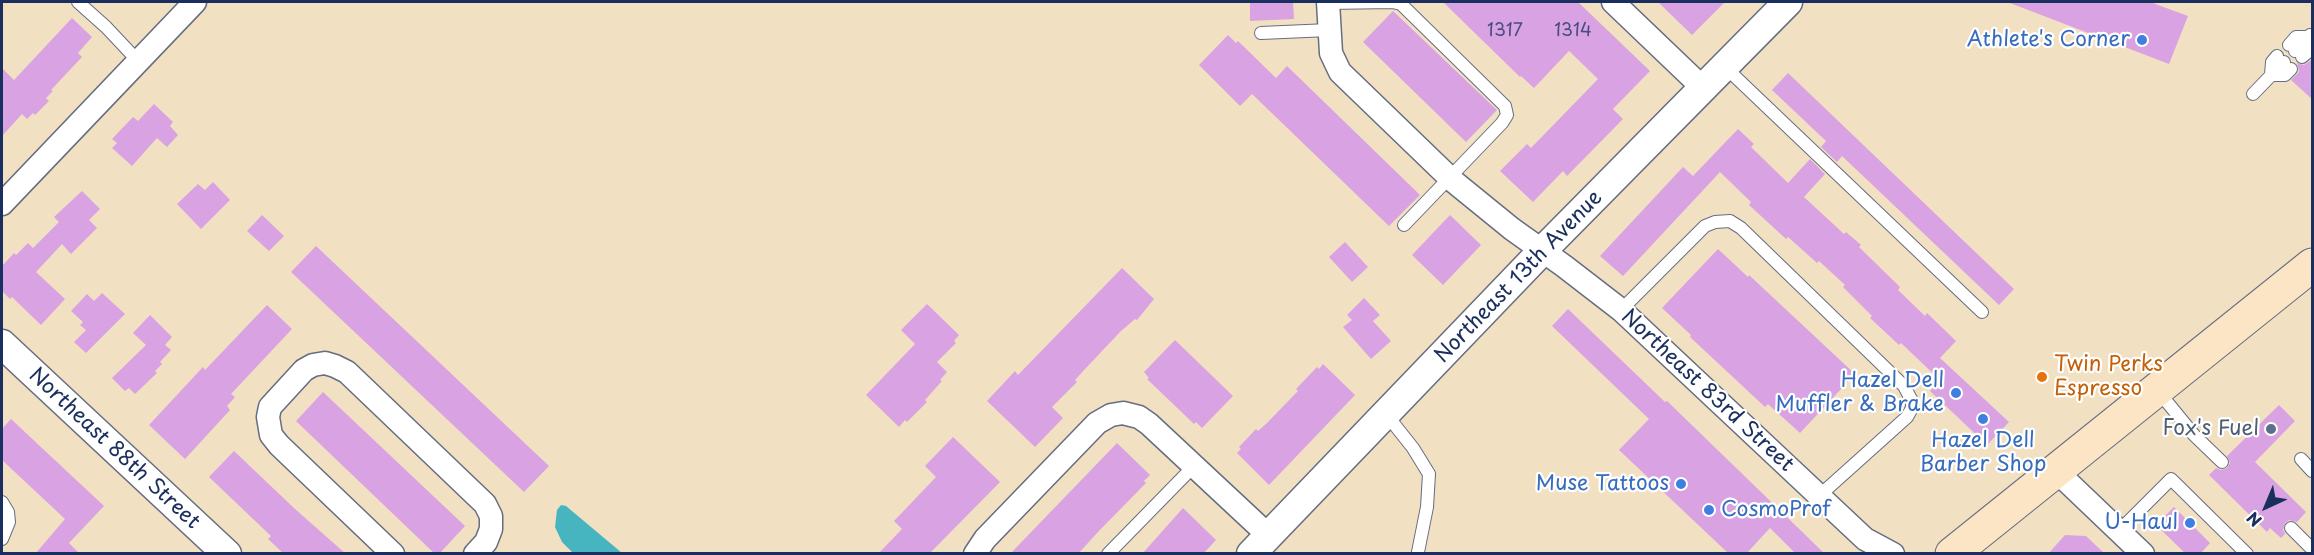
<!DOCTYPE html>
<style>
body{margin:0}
#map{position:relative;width:2314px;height:555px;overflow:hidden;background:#f2e0c2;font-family:"Playpen Sans",sans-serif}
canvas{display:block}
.frame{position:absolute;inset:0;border:3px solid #1b2f5e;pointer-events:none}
.north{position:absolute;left:2236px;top:477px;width:60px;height:60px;-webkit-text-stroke:4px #fff;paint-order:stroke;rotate:224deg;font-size:16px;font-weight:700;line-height:24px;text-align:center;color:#1b2f5e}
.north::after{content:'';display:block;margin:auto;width:21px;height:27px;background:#1b2f5e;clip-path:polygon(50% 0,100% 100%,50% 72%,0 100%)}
</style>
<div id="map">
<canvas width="2314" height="555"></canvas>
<div class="frame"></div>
<div class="north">N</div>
</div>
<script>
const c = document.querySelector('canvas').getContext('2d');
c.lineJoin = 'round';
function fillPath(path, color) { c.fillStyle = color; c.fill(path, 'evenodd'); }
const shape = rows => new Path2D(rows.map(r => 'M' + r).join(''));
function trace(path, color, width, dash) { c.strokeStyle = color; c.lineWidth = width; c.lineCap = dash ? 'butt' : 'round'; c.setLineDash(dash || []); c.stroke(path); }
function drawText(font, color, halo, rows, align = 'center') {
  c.font = font + ' "Playpen Sans",sans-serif'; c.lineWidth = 4.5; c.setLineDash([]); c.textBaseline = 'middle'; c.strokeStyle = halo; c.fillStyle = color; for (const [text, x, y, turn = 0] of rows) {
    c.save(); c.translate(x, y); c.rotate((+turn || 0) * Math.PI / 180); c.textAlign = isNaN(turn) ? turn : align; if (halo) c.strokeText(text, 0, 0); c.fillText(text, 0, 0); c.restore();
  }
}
const water = shape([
 [561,505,566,506,622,553,573,553,562,542,555,527,557,510]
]);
const building = shape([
 [1250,2,1293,2,1294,19,1250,21],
 [1443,2,1578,2,1650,71,1613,109,1623,119,1567,176,1563,171,1533,202,1500,171,1527,144,1531,148,1598,79,1569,51,1534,88,1521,76,1520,77],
 [1658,2,1725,2,1692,35],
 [2010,3,2150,2,2188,16,2169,64],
 [1393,11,1497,110,1466,142,1363,42],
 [72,18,92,37,78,53,82,57,51,90,53,91,46,98,49,101,35,115,33,113,27,119,22,114,2,136,2,68,14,80],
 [1228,35,1236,43,1238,41,1276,78,1287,66,1420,195,1389,226,1252,94,1240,106,1199,65],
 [2313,59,2313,100,2291,80,2299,72,2297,63,2304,65],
 [1788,73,2014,289,1999,305,1842,156,1837,162,1821,147,1826,141,1772,90],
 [154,104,173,122,170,126,178,135,167,147,157,138,132,166,112,148,117,143,112,139,133,117,138,121],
 [1738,129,1754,144,1751,147,1788,183,1810,159,1825,174,1804,197,1844,234,1846,232,1861,245,1859,247,1900,287,1898,290,1925,316,1927,313,1956,341,1940,358,2009,422,1987,445,1930,391,1940,380,1901,343,1899,345,1870,318,1872,316,1843,287,1845,285,1819,261,1817,263,1788,237,1786,239,1749,205,1751,202,1720,172,1623,276,1600,256,1683,167,1693,176],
 [213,182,230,200,201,229,177,204,198,184,205,190],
 [82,191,100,209,89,220,97,228,71,254,62,244,36,272,65,299,41,325,12,297,10,299,2,291,2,266,14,253,16,255,28,243,33,248,59,222,54,217],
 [262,215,284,236,269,251,247,231],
 [1450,215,1481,245,1443,285,1412,255],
 [1345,242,1368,267,1352,282,1329,257],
 [316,246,549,466,524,492,291,272],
 [1718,249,1748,277,1749,275,1855,374,1800,433,1768,404,1765,407,1690,337,1691,335,1662,308],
 [1122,268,1154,299,1137,320,1135,319,1121,331,1085,369,1075,380,1077,382,1052,407,1063,418,1035,447,987,401,1015,371,1018,375],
 [102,293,125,314,86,353,74,342,86,330,80,325,83,322,71,311,87,294,94,301],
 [1364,298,1380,315,1373,321,1391,341,1371,359,1343,327,1352,320,1347,315],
 [927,304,959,335,954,341,956,343,937,362,947,372,940,380,942,381,925,400,927,402,907,422,905,420,899,427,866,395,915,344,901,330],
 [267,305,292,329,231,394,235,397,227,406,230,410,185,459,149,425,203,367,205,370],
 [1568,309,1665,402,1667,401,1825,554,1796,554,1770,528,1746,554,1729,554,1619,450,1649,419,1552,326],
 [150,315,172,337,165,345,171,350,160,362,162,364,155,371,157,373,135,394,129,388,125,391,112,378,146,345,133,333],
 [1175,340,1233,396,1202,428,1196,422,1194,424,1147,379,1149,378,1144,372],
 [1323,364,1355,395,1269,485,1237,453,1241,449,1239,447,1256,429,1258,431,1267,423,1298,391,1296,389,1317,367,1319,369],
 [323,392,465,526,439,554,435,554,296,421],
 [2279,405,2295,421,2255,462,2306,512,2297,522,2289,520,2285,523,2283,530,2285,534,2281,538,2270,528,2267,532,2209,475,2216,468,2221,470,2227,468,2230,463,2227,456],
 [11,419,104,506,69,543,80,554,35,554,65,519,2,460,2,429],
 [953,437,1000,482,929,554,878,554,902,529,894,521,936,477,925,466],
 [1117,443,1150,475,1144,481,1146,483,1097,533,1078,554,1010,554],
 [234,451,295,509,346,554,284,554,268,539,271,536,209,477],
 [2174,507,2210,543,2200,554,2186,554,2156,525],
 [1183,508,1216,540,1203,554,1142,554],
 [2065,535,2086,536,2105,554,2048,554]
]);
const service = shape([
 [78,2,106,27,138,61],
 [1328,3,1392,2,1401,4,1505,106,1507,115,1502,123,1404,225],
 [1261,33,1329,30],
 [2289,45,2296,37,2308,37,2308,52,2302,57],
 [2295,51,2310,35],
 [2277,56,2272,62,2271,75,2285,75,2291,69],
 [1725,67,1982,312],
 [2253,94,2284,62],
 [1621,310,1705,226,1715,222,1730,221,1741,228,1904,386,1912,401,1912,408,1907,417,1819,496],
 [2158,391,2194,435,2222,462],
 [1386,414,1413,448,1429,474,1427,507,1418,552],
 [2301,459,2312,471],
 [2,502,8,512,9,522,2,539],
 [2291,528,2312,549],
 [2119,531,2171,479,2247,554],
 [1108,554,1194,466]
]);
const minor = shape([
 [1328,2,1331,53,1340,72,1453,181,1512,229,1564,266,1621,310,1865,539,1893,554],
 [1613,2,1704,89],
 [2,204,195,2],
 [2055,470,2143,554],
 [393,554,279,445,271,435,268,417,270,407,304,370,313,365,325,363,335,366,347,372,485,504,491,516,491,529,486,542,475,554],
 [975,554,985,539,1097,423,1111,415,1123,413,1139,417,1149,424,1268,535]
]);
const tertiary = shape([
 [2,344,227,554],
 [1251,554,1543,250,1788,2]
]);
const secondary = shape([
 [1952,554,2312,265]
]);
const markers = [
 [2142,40,6,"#3f7fe0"],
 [2042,377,6,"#e8710a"],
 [1956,393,6,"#3f7fe0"],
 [1983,419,6,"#3f7fe0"],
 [2271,429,6,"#5c6f8a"],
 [1681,484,6,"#3f7fe0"],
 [1709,510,6,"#3f7fe0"],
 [2190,523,6,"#3f7fe0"]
];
const numberNames = [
 ["1317",1505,31],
 ["1314",1573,31]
];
const shopNames = [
 ["Athlete's Corner",2130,40],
 ["Hazel Dell",1944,381],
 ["Muffler & Brake",1944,405],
 ["Hazel Dell",1983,441,"center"],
 ["Barber Shop",1983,465,"center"],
 ["Muse Tattoos",1669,484],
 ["CosmoProf",1721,510,"left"],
 ["U-Haul",2178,523]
];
const streetNames = [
 ["Northeast 13th Avenue",1519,277,-46],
 ["Northeast 83rd Street",1707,391,43],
 ["Northeast 88th Street",114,449,43]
];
const foodNames = [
 ["Twin Perks",2054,365],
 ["Espresso",2054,389]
];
const serviceNames = [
 ["Fox's Fuel",2259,429]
];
fillPath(water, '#46b5c0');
fillPath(building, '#d9a2e3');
trace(service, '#666d81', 14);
trace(minor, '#666d81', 25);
trace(tertiary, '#666d81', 31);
trace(secondary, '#666d81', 35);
trace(service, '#fff', 12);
trace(minor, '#fff', 22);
trace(tertiary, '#fff', 28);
trace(secondary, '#fce5c4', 33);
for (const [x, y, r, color] of markers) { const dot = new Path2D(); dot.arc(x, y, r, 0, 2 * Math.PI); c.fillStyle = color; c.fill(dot); trace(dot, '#fff', 2); }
drawText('18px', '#4a4c7f', null, numberNames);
drawText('21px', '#366cbe', '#fff', shopNames, 'right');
drawText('21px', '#1b2f5e', '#fff', streetNames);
drawText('21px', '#c56008', '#fff', foodNames, 'left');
drawText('21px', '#4e5e75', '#fff', serviceNames, 'right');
</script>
